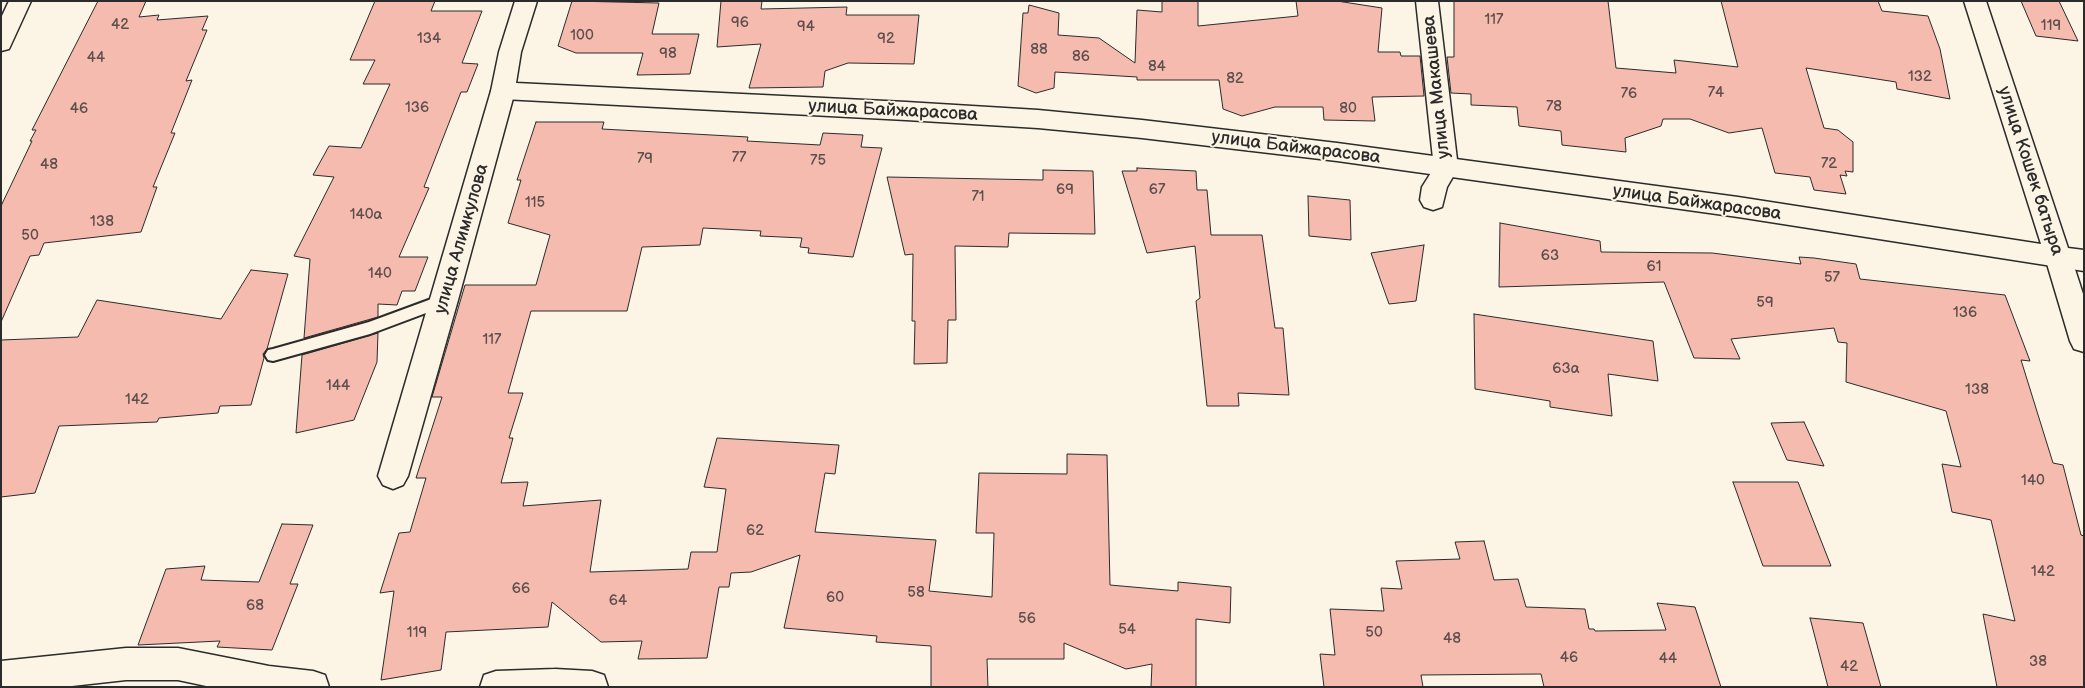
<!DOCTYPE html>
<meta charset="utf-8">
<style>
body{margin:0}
#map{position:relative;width:2085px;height:688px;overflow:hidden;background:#fcf5e5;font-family:"Balsamiq Sans",sans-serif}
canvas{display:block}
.frame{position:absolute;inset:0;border:2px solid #2b2b2b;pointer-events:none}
</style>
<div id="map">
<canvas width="2085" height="688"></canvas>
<div class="frame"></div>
</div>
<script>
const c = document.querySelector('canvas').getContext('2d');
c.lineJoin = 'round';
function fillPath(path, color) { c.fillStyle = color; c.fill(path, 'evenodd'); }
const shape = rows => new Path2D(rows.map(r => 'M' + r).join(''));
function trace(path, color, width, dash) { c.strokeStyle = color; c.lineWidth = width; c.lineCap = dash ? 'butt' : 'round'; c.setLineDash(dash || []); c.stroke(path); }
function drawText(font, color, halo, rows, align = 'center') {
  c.font = font + ' "Balsamiq Sans",sans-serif'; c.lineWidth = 4; c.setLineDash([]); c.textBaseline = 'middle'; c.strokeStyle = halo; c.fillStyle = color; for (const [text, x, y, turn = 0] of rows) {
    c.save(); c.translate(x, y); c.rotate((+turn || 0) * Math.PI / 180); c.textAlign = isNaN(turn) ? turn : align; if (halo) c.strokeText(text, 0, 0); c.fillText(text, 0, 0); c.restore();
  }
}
const building = shape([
 [98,1,146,1,139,17,159,15,157,20,208,16,202,30,207,30,186,81,192,80,171,133,175,133,153,187,157,187,141,232,44,243,39,255,30,256,1,322,1,206,32,141,30,141,36,130,32,130,98,1],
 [375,1,435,1,431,11,482,11,462,63,478,64,467,92,461,92,424,187,429,188,399,257,428,257,415,291,402,291,397,305,378,304,378,317,304,338,310,259,294,256,334,177,313,175,329,146,361,148,390,84,363,84,375,60,350,60,375,1],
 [572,1,659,3,652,34,699,34,690,74,637,75,643,53,576,53,558,46,572,1],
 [721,1,762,1,761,9,847,7,846,15,919,15,914,64,848,63,825,71,823,87,749,88,761,44,717,47,721,1],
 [1162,1,1198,1,1198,26,1298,16,1296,1,1337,1,1382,8,1378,52,1400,52,1401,56,1420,56,1424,96,1372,97,1375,121,1324,120,1323,107,1275,107,1242,116,1223,109,1219,80,1137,80,1137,77,1055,72,1054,88,1036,93,1018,86,1023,13,1028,13,1029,5,1059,13,1058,35,1099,38,1135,63,1137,10,1162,12,1162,1],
 [1454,1,1608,1,1616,68,1676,73,1674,60,1738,67,1721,1,1878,1,1882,11,1928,16,1940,49,1950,99,1897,89,1896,82,1806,68,1824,128,1838,130,1853,142,1853,172,1845,171,1847,176,1840,175,1846,194,1814,190,1810,177,1775,173,1762,128,1729,133,1690,119,1663,119,1661,126,1625,138,1626,152,1562,145,1561,131,1519,126,1517,107,1471,105,1471,94,1451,93,1447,57,1454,57,1454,1],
 [2021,1,2059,1,2078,41,2036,36,2021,1],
 [536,122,604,122,602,129,748,137,747,141,820,145,823,133,863,135,861,147,882,148,853,257,808,253,809,248,800,247,802,238,760,236,761,231,703,228,700,245,642,247,627,311,531,311,508,393,523,393,509,438,513,438,501,483,528,482,523,506,601,500,590,572,688,569,691,552,717,552,726,489,704,487,717,438,839,445,835,474,825,473,815,532,936,540,929,591,992,597,994,533,976,533,979,473,1067,474,1067,454,1107,455,1110,585,1178,591,1178,582,1231,587,1230,623,1196,619,1196,687,1151,687,1152,664,1126,669,1064,643,1064,659,987,659,988,687,931,687,931,646,876,642,877,636,784,628,800,555,751,572,731,573,729,587,719,587,707,658,638,659,642,641,601,642,552,602,548,627,446,632,441,670,381,680,394,591,380,593,399,533,410,532,426,478,416,478,442,397,432,397,465,285,536,285,550,235,508,223,521,180,517,180,536,122],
 [1137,168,1196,171,1197,190,1207,190,1211,235,1262,235,1275,328,1283,328,1289,395,1238,393,1239,406,1207,406,1196,301,1200,298,1195,246,1147,253,1122,171,1137,171,1137,168],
 [1043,170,1093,171,1095,234,1009,233,1008,247,955,246,956,320,948,320,947,363,914,364,915,321,912,321,913,254,905,255,887,177,1043,180,1043,170],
 [1308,196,1350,200,1351,240,1309,236,1308,196],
 [1500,223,1600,241,1601,252,1712,253,1801,264,1799,257,1814,258,1856,264,1860,279,2005,295,2030,361,2021,360,2053,463,2063,465,2081,535,2084,536,2084,687,1997,687,1983,614,2015,621,1991,520,1952,512,1942,464,1961,467,1946,411,1846,382,1847,343,1838,342,1834,328,1731,339,1740,359,1694,358,1664,282,1499,287,1500,223],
 [1424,245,1416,301,1389,304,1371,253,1424,245],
 [251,270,288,274,267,349,263,354,264,358,251,405,220,406,218,413,159,418,157,422,59,426,35,493,1,497,1,340,78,337,97,300,221,319,251,270],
 [1474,314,1653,341,1658,381,1608,374,1612,416,1550,407,1550,401,1475,389,1474,314],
 [378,333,377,362,354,420,296,433,302,355,378,333],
 [1804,422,1824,466,1787,460,1771,423,1804,422],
 [1733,482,1798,482,1831,566,1763,566,1733,482],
 [282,524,313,525,290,584,298,584,272,650,217,647,220,641,138,645,166,569,205,566,201,580,259,582,282,524],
 [1484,541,1494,580,1518,579,1526,607,1585,609,1589,629,1594,629,1595,631,1666,630,1657,603,1695,607,1721,687,1544,687,1541,674,1421,675,1423,687,1324,687,1320,654,1335,655,1330,609,1384,611,1381,588,1402,589,1396,561,1460,559,1455,542,1484,541],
 [1810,618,1863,623,1881,687,1828,687,1810,618]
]);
const service = shape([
 [445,294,450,296,452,300,450,304,370,334,273,361,268,360,265,355,268,350,273,349,369,322,445,294]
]);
const minor = shape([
 [9,1,31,1,9,49,1,51,1,18,9,1],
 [1416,1,1438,1,1458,168,1447,187,1442,207,1433,210,1424,207,1420,200,1422,187,1434,168,1416,1],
 [503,83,511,85,515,91,458,300,408,476,403,485,393,489,383,485,378,476,491,91,495,85,503,83],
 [2058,247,2067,250,2071,257,2084,297,2084,352,2074,349,2070,341,2045,257,2049,250,2058,247],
 [126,648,178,648,269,666,313,671,325,675,329,687,211,687,178,680,126,680,63,687,1,687,1,661,126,648],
 [555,669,592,671,604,675,608,687,480,687,484,675,496,671,555,669]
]);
const tertiary = shape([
 [515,1,537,1,521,52,516,83,906,102,1038,110,1142,120,1337,143,1738,197,2041,244,1964,1,1986,1,2068,248,2084,250,2084,271,1738,217,1337,161,1142,138,1038,128,906,120,503,99,495,97,491,91,499,52,515,1]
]);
const numberNames = [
 ["117",1494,20],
 ["96",740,23],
 ["42",120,25],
 ["119",2051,26],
 ["94",806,27],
 ["100",582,36],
 ["134",429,39],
 ["92",886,39],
 ["88",1039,50],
 ["98",668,54],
 ["86",1081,57],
 ["44",96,58],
 ["84",1157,67],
 ["132",1920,77],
 ["82",1235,79],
 ["74",1716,93],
 ["76",1629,94],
 ["78",1554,107],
 ["136",417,108],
 ["46",79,109],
 ["80",1348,109],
 ["77",739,158],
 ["79",645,159],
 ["75",818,161],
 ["72",1829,164],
 ["48",49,165],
 ["69",1065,190],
 ["67",1157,190],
 ["71",978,197],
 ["115",535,203],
 ["140а",366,215],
 ["138",102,222],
 ["50",30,236],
 ["63",1550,256],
 ["61",1654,267],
 ["140",380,274],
 ["57",1832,278],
 ["59",1765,303],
 ["136",1965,313],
 ["117",492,340],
 ["63а",1566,369],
 ["144",338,386],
 ["138",1977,390],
 ["142",137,400],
 ["140",2033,481],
 ["62",755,531],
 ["142",2043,572],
 ["66",521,589],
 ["58",916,593],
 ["60",835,598],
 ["64",618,601],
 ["68",255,606],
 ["56",1027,619],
 ["54",1127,630],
 ["119",417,633],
 ["50",1374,633],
 ["48",1452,639],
 ["46",1569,658],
 ["44",1668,659],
 ["38",2038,662],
 ["42",1849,667]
];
const streetNames = [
 ["улица Макашева",1437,87,-96],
 ["улица Байжарасова",893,111,3],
 ["улица Байжарасова",1296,148,7],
 ["улица Кошек батыра",2030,171,72],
 ["улица Байжарасова",1697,203,8],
 ["улица Алимкулова",462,239,-74]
];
fillPath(building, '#f5bbaf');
trace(building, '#2b2b2b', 1);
trace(service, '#2b2b2b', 4);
trace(minor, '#2b2b2b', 3);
trace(tertiary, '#2b2b2b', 3);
fillPath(service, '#fcf5e5');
fillPath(minor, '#fcf5e5');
fillPath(tertiary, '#fcf5e5');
drawText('15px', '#5e4f4c', null, numberNames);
drawText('18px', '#2b2b2b', '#fcf5e5', streetNames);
</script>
